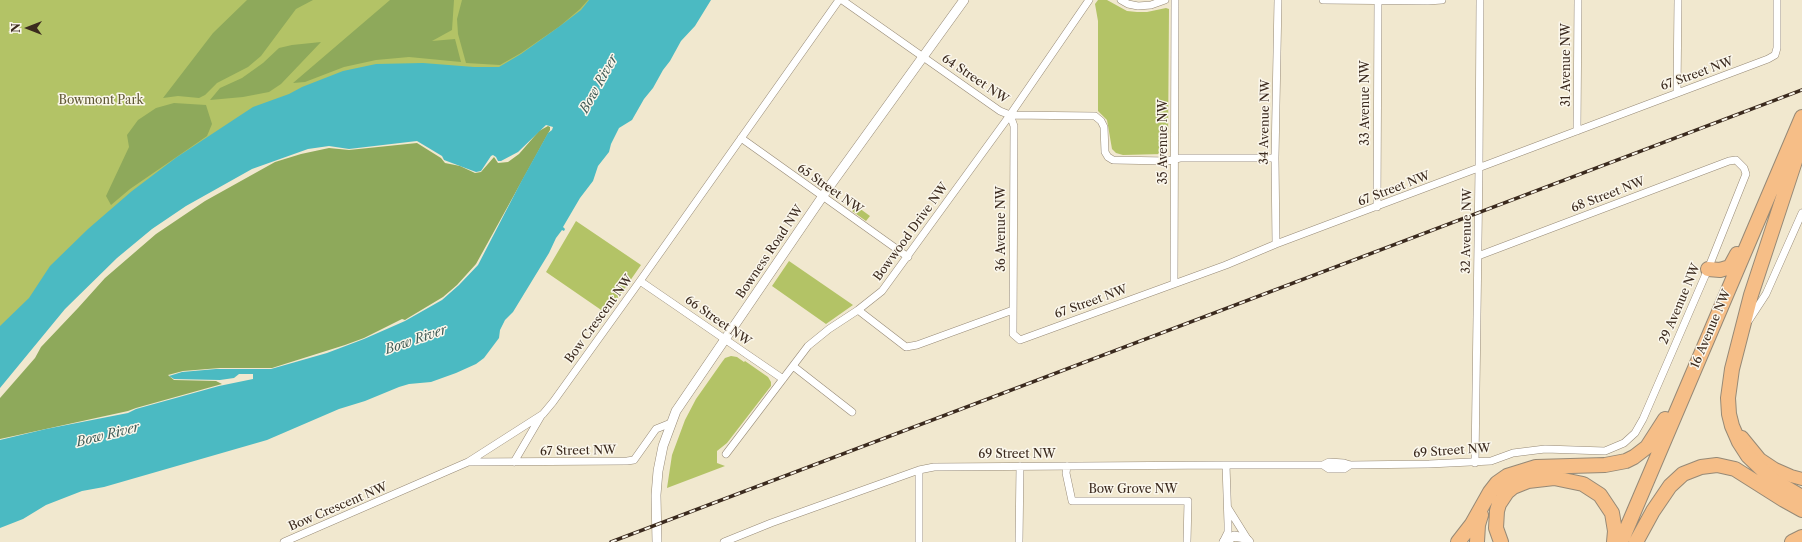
<!DOCTYPE html>
<style>
body{margin:0}
#map{position:relative;width:1802px;height:542px;overflow:hidden;background:#f1e8cf;font-family:"Libre Caslon Text",serif}
canvas{display:block}
.north{position:absolute;left:8px;top:8px;width:40px;height:40px;-webkit-text-stroke:3px #fbf7ec;paint-order:stroke;rotate:270deg;font-size:11px;font-weight:700;line-height:16px;text-align:center;color:#3b2a1e}
.north::after{content:'';display:block;margin:auto;width:14px;height:18px;background:#3b2a1e;clip-path:polygon(50% 0,100% 100%,50% 72%,0 100%)}
</style>
<div id="map">
<canvas width="1802" height="542"></canvas>
<div class="north">N</div>
</div>
<script>
const c = document.querySelector('canvas').getContext('2d');
c.lineJoin = 'round';
function fillPath(path, color) { c.fillStyle = color; c.fill(path, 'evenodd'); }
const shape = rows => new Path2D(rows.map(r => 'M' + r).join(''));
function trace(path, color, width, dash) { c.strokeStyle = color; c.lineWidth = width; c.lineCap = dash ? 'butt' : 'round'; c.setLineDash(dash || []); c.stroke(path); }
function drawText(font, color, halo, rows, align = 'center') {
  c.font = font + ' "Libre Caslon Text",serif'; c.lineWidth = 3; c.setLineDash([]); c.textBaseline = 'middle'; c.strokeStyle = halo; c.fillStyle = color; for (const [text, x, y, turn = 0] of rows) {
    c.save(); c.translate(x, y); c.rotate((+turn || 0) * Math.PI / 180); c.textAlign = isNaN(turn) ? turn : align; if (halo) c.strokeText(text, 0, 0); c.fillText(text, 0, 0); c.restore();
  }
}
const green = shape([
 [0,0,645,0,597,63,351,74,0,335],
 [1098,0,1107,0,1127,11,1137,12,1147,12,1166,8,1169,9,1168,147,1163,154,1123,155,1116,153,1112,149,1107,120,1098,111,1098,21,1095,4],
 [855,205,870,216,866,221,852,211],
 [576,221,641,265,607,314,546,272],
 [789,261,853,305,826,324,772,286],
 [731,356,737,357,744,362,745,361,768,377,771,382,771,386,727,443,717,451,717,463,725,466,667,488,672,455,685,420,696,399,722,362,725,358]
]);
const forest = shape([
 [247,0,313,0,296,9,261,56,248,67,217,83,205,95,199,98,178,96,163,98,213,33],
 [390,0,454,0,452,30,432,41,455,39,461,62,409,57,376,60,344,67,305,82,293,83],
 [462,0,588,0,580,9,560,26,521,53,500,65,466,63,458,34,457,19],
 [321,42,281,84,269,92,243,97,210,100,220,88,242,78,263,63,279,48,292,45],
 [174,103,206,105,212,124,207,136,130,189,111,205,106,196,129,147,127,135,138,120,156,108],
 [548,126,550,127,550,130,476,264,457,285,443,297,408,318,405,320,402,319,364,338,345,345,272,368,220,368,183,371,168,375,174,380,216,381,222,384,136,408,128,411,0,439,0,398,35,358,41,347,78,308,105,278,156,234,205,201,275,162,301,154,329,148,349,150,417,143,441,158,445,163,460,166,475,173,481,172,494,157,498,163,508,162,519,154,539,131]
]);
const water = shape([
 [589,0,711,0,695,26,681,41,670,61,663,70,653,88,644,99,632,120,619,128,611,144,609,152,598,166,593,181,580,198,563,227,565,229,564,231,562,230,556,238,549,253,513,312,505,320,500,330,499,338,484,358,476,364,456,373,431,382,409,384,399,387,365,401,339,409,267,440,104,487,82,491,46,505,23,519,0,528,0,440,46,429,128,413,136,409,219,386,253,379,253,374,239,374,234,378,220,380,174,379,169,376,182,372,216,369,271,369,327,353,364,339,405,321,442,300,459,285,478,265,522,180,548,133,552,130,553,127,546,125,518,152,501,161,498,161,496,157,493,155,491,156,481,171,476,172,444,160,442,156,417,141,349,149,329,146,308,149,252,169,186,206,152,229,117,258,65,309,0,388,0,326,29,298,50,266,88,229,132,191,177,157,253,107,289,94,302,87,343,71,376,64,423,63,474,67,499,67,521,54,560,26,581,10]
]);
const minor = shape([
 [842,0,1000,111,1010,115,1095,116,1101,121,1104,127,1105,152,1108,157,1113,160,1167,161,1180,158,1275,158],
 [1121,0,1128,4,1138,6,1151,5,1165,0],
 [1323,0,1428,1,1442,0],
 [1677,93,1678,0],
 [1010,115,1014,126,1013,334,1020,340,1226,265,1276,244,1768,59,1775,55,1777,48,1777,0],
 [1577,131,1578,0],
 [741,138,908,257],
 [1377,207,1378,0],
 [1276,244,1275,158,1278,0],
 [640,281,783,379],
 [1174,283,1175,0],
 [858,310,906,347,917,345,1013,310],
 [1749,320,1766,294,1802,213],
 [793,366,852,412],
 [726,454,808,346,829,329,858,310,882,291,1010,115,1089,0],
 [469,462,627,461,634,460,656,429,671,423],
 [514,462,541,416],
 [1475,463,1479,168,1480,0],
 [1323,465,1329,469,1344,469,1350,465],
 [1067,466,1066,473,1072,501,1188,501,1187,542],
 [919,470,919,542],
 [1228,508,1248,540],
 [284,542,468,462,543,414,553,402,640,281,839,0],
 [724,542,771,523,919,470,934,467,1224,465,1323,465,1329,462,1344,463,1350,465,1429,464,1491,461,1513,453,1545,449,1605,451,1624,443,1635,433,1643,419,1708,269,1746,174,1744,168,1736,160,1729,161,1478,256],
 [1019,542,1020,466],
 [1223,542,1228,532,1228,524,1226,465]
]);
const tertiary = shape([
 [657,542,656,495,658,471,663,446,676,411,829,187,964,0],
 [1224,542,1234,536,1245,538,1249,542]
]);
const trunk = shape([
 [1742,437,1760,459,1775,469,1791,476,1802,479]
]);
const motorway = shape([
 [1802,140,1751,295,1732,369,1728,398,1729,414,1732,426,1739,442,1748,456,1773,480,1802,497],
 [1708,269,1720,270,1730,267,1737,254],
 [1458,542,1472,524,1490,492,1497,483,1507,476,1536,467,1605,465,1626,461,1634,457,1647,447,1665,419],
 [1477,542,1478,525,1481,515],
 [1501,542,1496,528,1497,511,1499,504,1507,492,1513,487,1528,481,1554,478,1583,484,1600,495,1612,513,1615,531,1614,542],
 [1621,542,1802,117],
 [1636,542,1653,511,1670,486,1683,474,1701,467,1717,465,1735,469,1784,500,1802,510],
 [1792,542,1802,537]
]);
const rail = shape([
 [611,542,1802,90]
]);
const streetNames = [
 ["31 Avenue NW",1567,65,-90],
 ["67 Street NW",1697,74,-20],
 ["64 Street NW",975,79,34],
 ["33 Avenue NW",1366,103,-90],
 ["34 Avenue NW",1265,122,-89],
 ["35 Avenue NW",1164,142,-90],
 ["65 Street NW",830,189,35],
 ["67 Street NW",1394,189,-21],
 ["68 Street NW",1608,195,-21],
 ["36 Avenue NW",1002,229,-90],
 ["32 Avenue NW",1467,231,-89],
 ["Bowwood Drive NW",911,232,-54],
 ["Bowness Road NW",770,252,-56],
 ["67 Street NW",1091,302,-20],
 ["29 Avenue NW",1680,304,-67],
 ["Bow Crescent NW",599,319,-54],
 ["66 Street NW",718,321,35],
 ["16 Avenue NW",1711,329,-67],
 ["67 Street NW",578,451,-1],
 ["69 Street NW",1452,451,-4],
 ["69 Street NW",1017,455],
 ["Bow Grove NW",1133,490],
 ["Bow Crescent NW",338,507,-23]
];
const parkNames = [
 ["Bowmont Park",101,101]
];
const waterNames = [
 ["Bow River",599,84,-61],
 ["Bow River",416,340,-19],
 ["Bow River",108,435,-14]
];
fillPath(green, '#b3c366');
fillPath(forest, '#8ea95b');
fillPath(water, '#4bbac2');
trace(minor, '#968976', 8);
trace(tertiary, '#968976', 10);
trace(trunk, '#968976', 14);
trace(motorway, '#968976', 16);
trace(minor, '#fff', 7);
trace(tertiary, '#fff', 9);
trace(trunk, '#f6be87', 12);
trace(motorway, '#f6be87', 14);
trace(rail, '#3b2a1e', 3.5);
trace(rail, '#fbf7ec', 2, [6]);
drawText('12px', '#3b2a1e', '#fbf7ec', streetNames);
drawText('12px', '#5f5834', '#fbf7ec', parkNames);
drawText('italic 13px', '#415c57', '#fbf7ec', waterNames);
</script>
